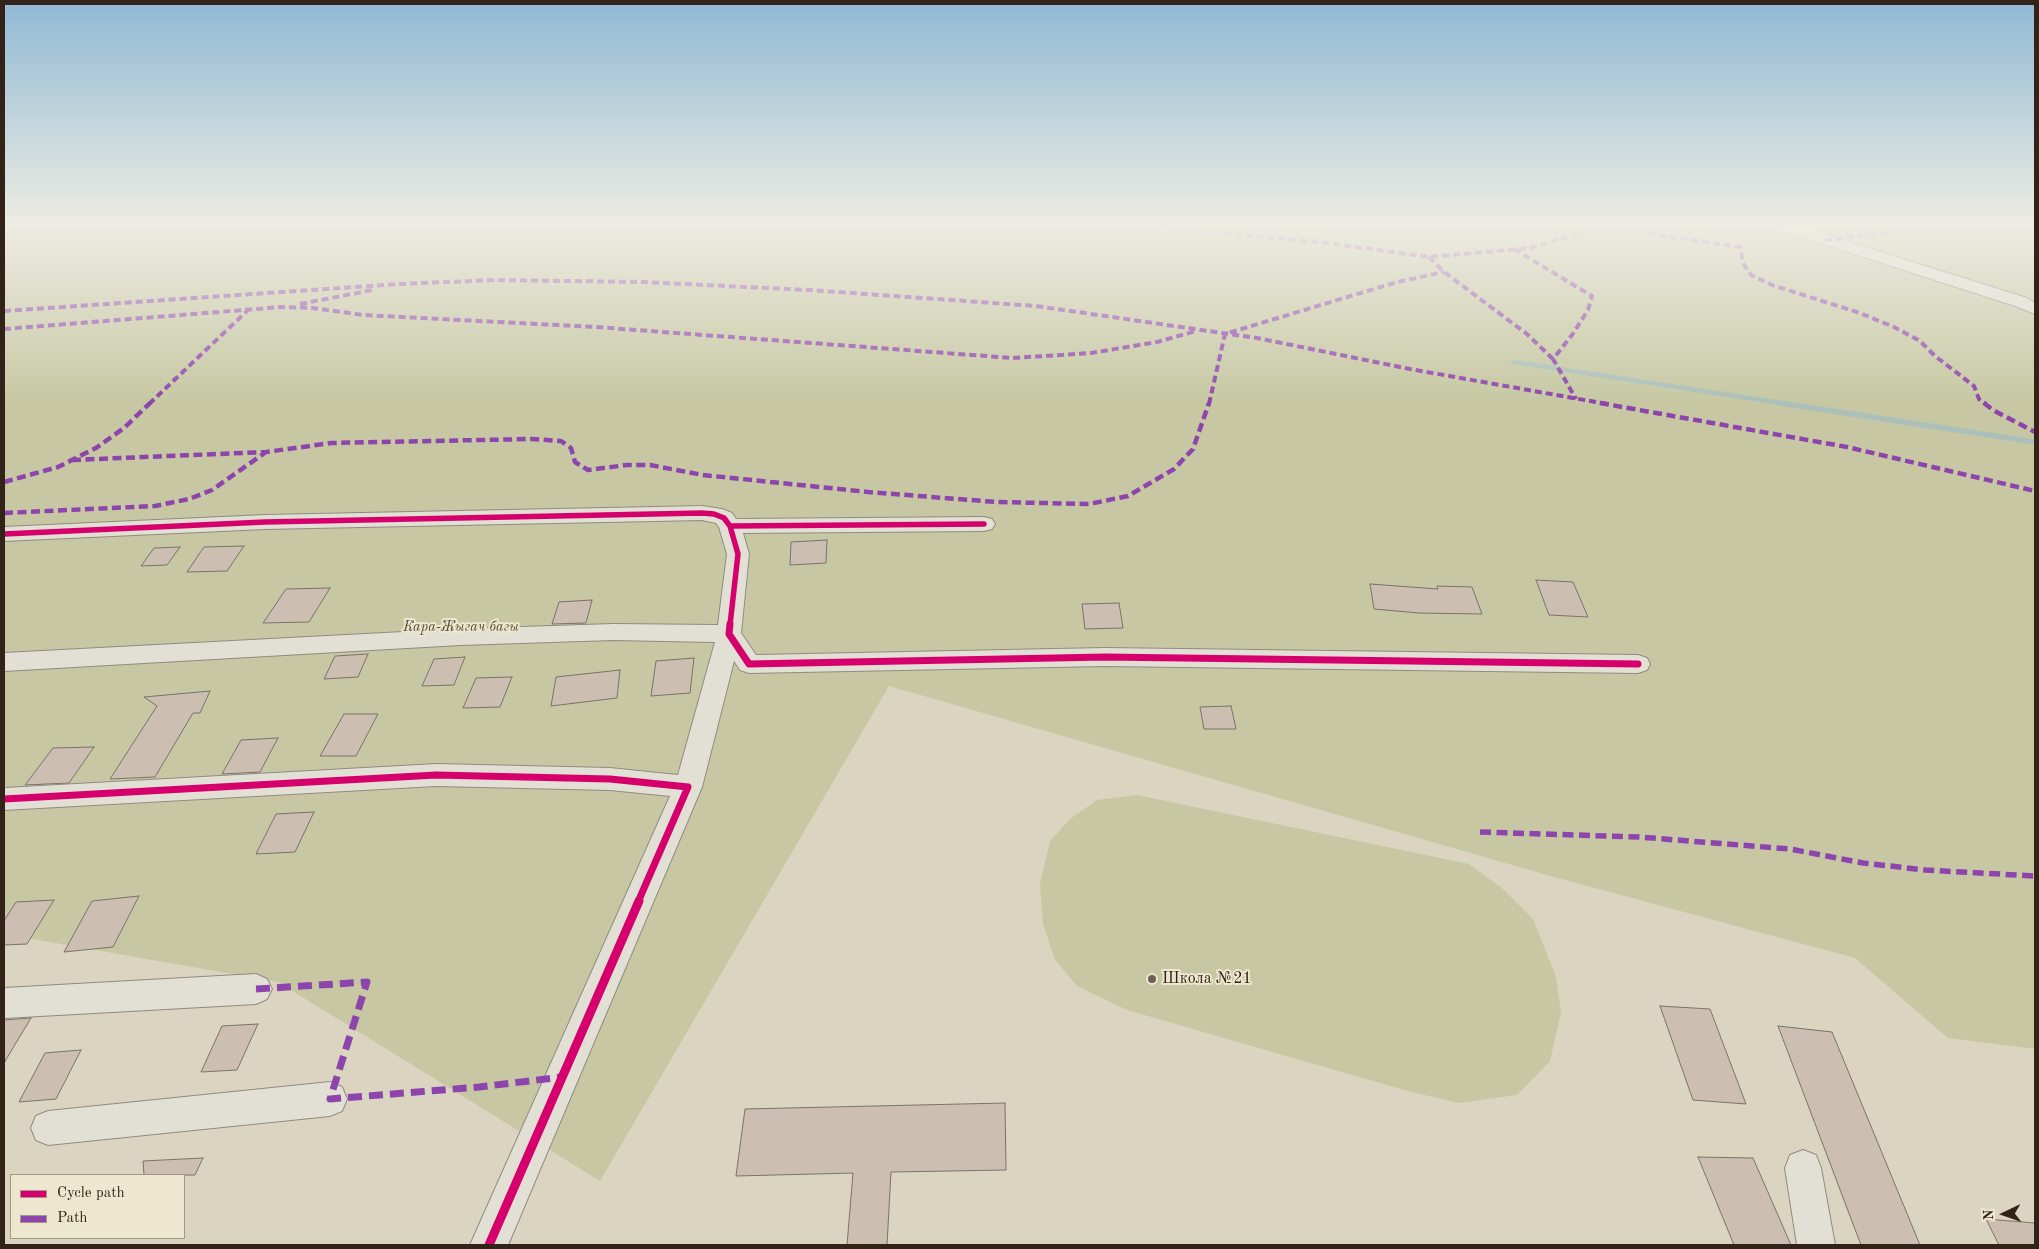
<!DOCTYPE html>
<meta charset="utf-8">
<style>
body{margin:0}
#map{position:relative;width:2039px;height:1249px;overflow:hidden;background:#dad4c0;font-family:"Old Standard TT",serif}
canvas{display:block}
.frame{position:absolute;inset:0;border:5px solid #332218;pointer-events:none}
.legend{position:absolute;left:10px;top:1174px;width:175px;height:65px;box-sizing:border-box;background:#eee7cf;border:1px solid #a39886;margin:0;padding:6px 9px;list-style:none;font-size:15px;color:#332218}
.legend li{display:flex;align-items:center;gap:10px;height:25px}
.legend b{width:25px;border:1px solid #a39886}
.north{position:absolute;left:1979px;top:1189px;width:50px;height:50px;-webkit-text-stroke:4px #eee7cf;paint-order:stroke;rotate:267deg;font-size:14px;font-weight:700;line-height:20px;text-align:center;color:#332218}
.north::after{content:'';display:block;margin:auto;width:18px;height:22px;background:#332218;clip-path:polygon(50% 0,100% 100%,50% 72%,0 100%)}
</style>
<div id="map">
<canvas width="2039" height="1249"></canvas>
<div class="frame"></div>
<ul class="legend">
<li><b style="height:6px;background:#d6006c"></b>Cycle path</li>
<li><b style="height:6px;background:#8e44ad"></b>Path</li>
</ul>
<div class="north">N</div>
</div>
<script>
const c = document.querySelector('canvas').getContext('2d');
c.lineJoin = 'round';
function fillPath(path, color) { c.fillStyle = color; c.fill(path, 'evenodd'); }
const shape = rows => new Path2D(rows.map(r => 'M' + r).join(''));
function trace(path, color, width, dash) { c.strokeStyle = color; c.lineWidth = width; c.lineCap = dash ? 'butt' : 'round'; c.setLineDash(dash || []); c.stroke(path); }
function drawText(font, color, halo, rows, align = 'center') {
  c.font = font + ' "Old Standard TT",serif'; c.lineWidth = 4; c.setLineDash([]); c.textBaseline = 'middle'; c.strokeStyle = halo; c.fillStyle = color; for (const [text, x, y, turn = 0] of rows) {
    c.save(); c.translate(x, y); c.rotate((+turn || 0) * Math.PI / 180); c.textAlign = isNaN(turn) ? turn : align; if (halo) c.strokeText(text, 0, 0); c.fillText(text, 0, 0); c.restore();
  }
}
const green = shape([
 [4,227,2035,227,2035,1049,1948,1038,1855,958,1554,877,889,686,600,1181,278,982,4,934],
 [1137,795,1469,864,1503,889,1533,919,1556,977,1561,1012,1550,1061,1517,1095,1459,1103,1411,1092,1127,1010,1077,986,1055,960,1043,924,1040,884,1050,841,1070,819,1097,800]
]);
const streamFar1 = shape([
 [1514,362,1788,404]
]);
const stream = shape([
 [1780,403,2035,442]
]);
const building = shape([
 [827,540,826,563,790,565,791,542,827,540],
 [244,546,227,571,187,572,204,547,244,546],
 [180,547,167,565,141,566,154,548,180,547],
 [1536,580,1573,582,1588,617,1549,615,1536,580],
 [1370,584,1438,589,1437,586,1472,587,1482,614,1419,613,1374,609,1370,584],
 [330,588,309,622,263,623,286,589,330,588],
 [592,600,586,623,552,624,559,602,592,600],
 [1119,603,1123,628,1085,629,1082,604,1119,603],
 [368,654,358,677,324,679,335,656,368,654],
 [465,657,454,685,422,686,434,659,465,657],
 [694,658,690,693,651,696,656,661,694,658],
 [620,670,617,698,551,706,556,677,620,670],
 [512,677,500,707,463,708,476,678,512,677],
 [210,691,200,713,193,713,155,777,110,779,157,706,144,697,210,691],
 [1231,706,1236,729,1204,729,1200,707,1231,706],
 [344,714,378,714,356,756,320,756,344,714],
 [278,738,260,772,222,774,241,740,278,738],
 [94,747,69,783,25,785,53,748,94,747],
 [314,812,295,852,256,854,276,814,314,812],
 [139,896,113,947,64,952,92,901,139,896],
 [54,900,27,944,4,945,4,921,16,902,54,900],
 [1660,1006,1710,1009,1746,1104,1693,1100,1660,1006],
 [31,1018,4,1063,4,1020,31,1018],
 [258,1024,237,1070,201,1072,222,1026,258,1024],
 [1778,1026,1832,1032,1920,1245,1861,1245,1778,1026],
 [81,1050,56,1099,19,1102,45,1053,81,1050],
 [1005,1103,1006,1170,891,1172,887,1245,847,1245,853,1173,736,1176,745,1109,1005,1103],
 [1698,1157,1753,1158,1791,1245,1734,1245,1698,1157],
 [203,1158,195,1175,144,1175,143,1161,203,1158],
 [1986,1219,2035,1223,2035,1245,1999,1245,1986,1219]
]);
const minor = shape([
 [1778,227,1801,227,2027,298,2035,303,2035,314,2015,306,1780,230,1778,227],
 [702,506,722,509,732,513,736,519,984,517,992,519,995,524,992,529,984,531,743,533,749,554,741,633,756,655,1105,648,1638,655,1647,658,1650,664,1647,670,1638,673,1105,666,749,673,740,670,734,661,702,787,508,1245,470,1245,670,796,610,790,436,786,4,810,4,788,436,764,610,768,678,775,715,642,613,640,460,645,4,671,4,653,460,629,613,624,718,625,727,554,719,527,716,523,702,520,265,529,4,541,4,527,265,515,702,506],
 [256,974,267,979,272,989,267,999,256,1004,4,1018,4,988,256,974],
 [330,1082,342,1087,347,1099,342,1111,330,1116,48,1145,36,1140,31,1128,36,1116,48,1111,330,1082],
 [1803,1150,1816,1155,1821,1168,1835,1245,1797,1245,1785,1168,1790,1155,1803,1150]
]);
const quietFar3 = shape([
 [1158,227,1321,242,1429,257,1529,248,1594,229,1613,228,1740,247,1743,263,1751,275,1772,285,1857,312,1894,327,1920,341,1935,356,1974,386,1979,399,1986,404],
 [1825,240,1937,227],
 [1514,249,1592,296,1588,310,1572,335,1553,359,1576,399],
 [1429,257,1444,272,1527,334,1553,359],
 [300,304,372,290],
 [4,311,399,284,494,280,643,282,809,290,1036,306,1257,338,1410,369,1607,404],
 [4,329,281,307,313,308,364,315,596,327,1013,358,1091,353,1157,342,1196,331],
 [149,404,248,310],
 [1209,404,1225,334,1397,282,1444,272]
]);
const quietFar2 = shape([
 [1600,403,1847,447,2035,491],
 [1984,403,1993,410,2035,432],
 [72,460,266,452,331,443,531,439,561,441,571,448,575,462,588,470,627,465,650,465,703,475,868,492,996,502,1089,504,1128,496,1174,469,1193,449,1209,403],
 [4,482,58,467,96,448,124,428,150,403],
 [4,513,155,506,189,499,212,490,266,452]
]);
const quietFar1 = shape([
 [1480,832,1639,837,1790,849,1863,863,1925,870,2035,876]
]);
const quiet = shape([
 [256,989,367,982,330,1099,479,1087,562,1077]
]);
const cyclewayFar2 = shape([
 [730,526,738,554,730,625],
 [4,534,265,522,702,513,714,514,724,518,730,526,984,524]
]);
const cyclewayFar1 = shape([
 [730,624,729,634,749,664,1105,657,1638,664],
 [4,799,436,775,610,779,688,787,638,902]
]);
const cycleway = shape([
 [489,1245,639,901]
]);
const markers = [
 [1152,979,5,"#6d6053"]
];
const parkNames = [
 ["Кара-Жыгач багы",461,627]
];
const nearPoinames = [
 ["Школа №21",1162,979]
];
fillPath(green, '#c7c8a3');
trace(streamFar1, '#acc0b9', 4.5);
trace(stream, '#acc0b9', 5.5);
fillPath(building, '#ccbeb1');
trace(building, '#797369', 1);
trace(minor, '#918b7f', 2);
fillPath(minor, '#e2dfd5');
trace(quietFar3, '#8e44ad', 4, [7, 4]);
trace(quietFar2, '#8e44ad', 4.5, [9, 4.5]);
trace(quietFar1, '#8e44ad', 5.5, [11, 5.5]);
trace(quiet, '#8e44ad', 7, [14, 7]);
trace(cyclewayFar2, '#d6006c', 5.5);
trace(cyclewayFar1, '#d6006c', 7);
trace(cycleway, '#d6006c', 9);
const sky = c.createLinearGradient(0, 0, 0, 402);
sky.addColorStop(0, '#90b9d5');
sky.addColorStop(0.56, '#eeece3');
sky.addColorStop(1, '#eeece300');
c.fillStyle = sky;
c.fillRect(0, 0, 2039, 402);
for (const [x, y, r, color] of markers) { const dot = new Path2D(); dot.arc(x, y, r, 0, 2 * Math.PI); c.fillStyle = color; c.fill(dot); trace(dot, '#eee7cf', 2); }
drawText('italic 14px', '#544935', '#eee7cf', parkNames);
drawText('16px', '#332218', '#eee7cf', nearPoinames, 'left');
</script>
